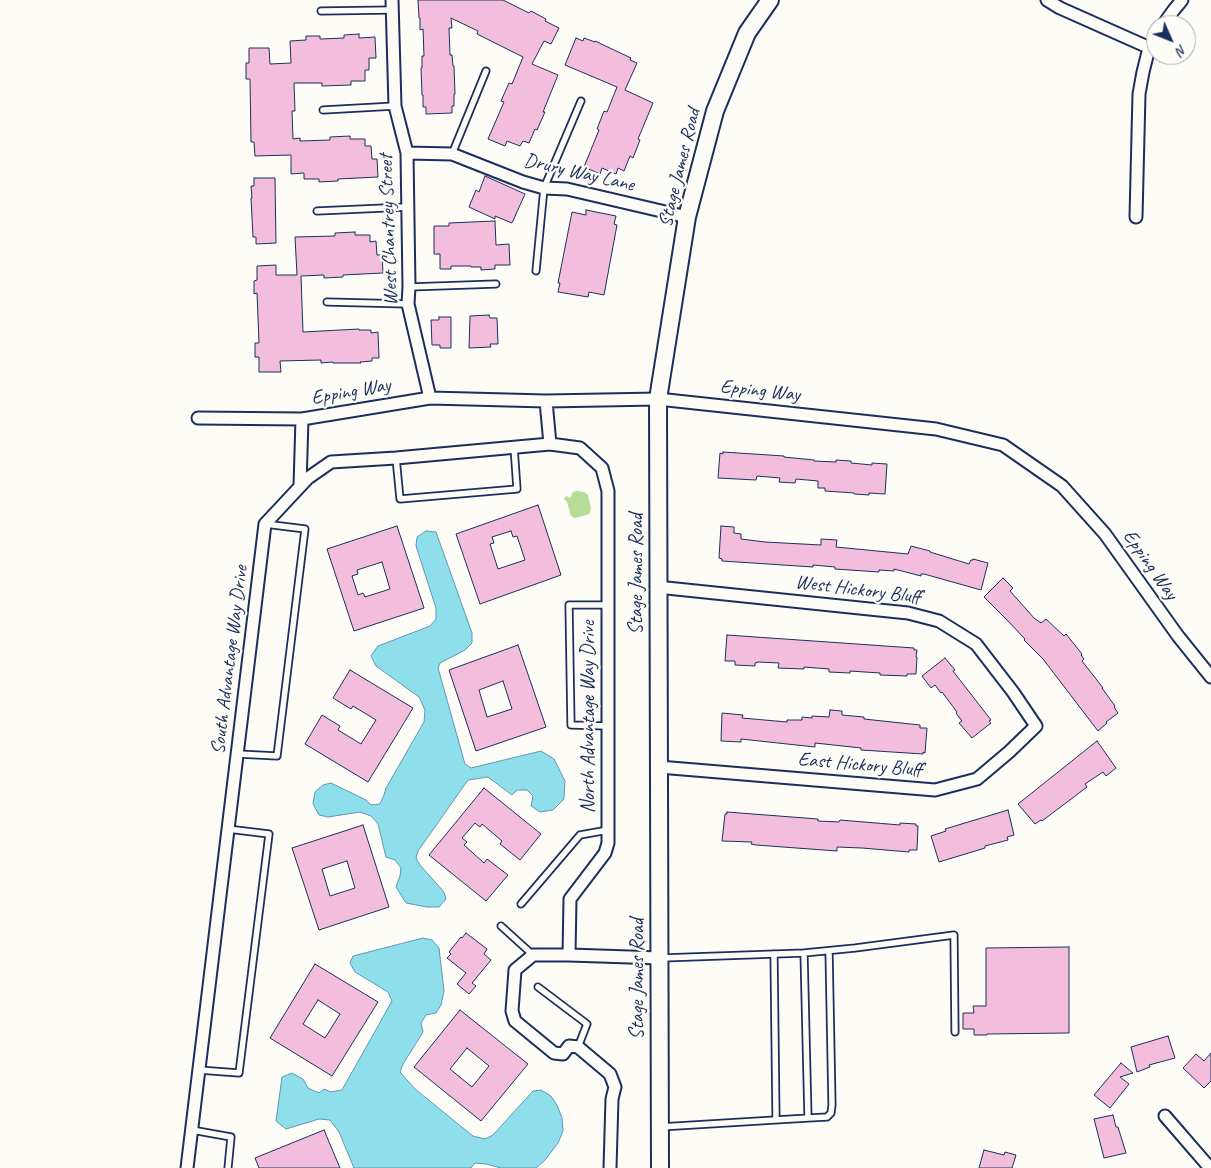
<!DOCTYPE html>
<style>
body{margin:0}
#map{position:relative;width:1211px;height:1168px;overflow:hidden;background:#fdfcf7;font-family:Caveat,sans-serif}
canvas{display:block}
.north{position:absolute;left:1146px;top:15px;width:50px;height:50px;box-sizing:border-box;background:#fdfcf7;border:1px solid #a3aaba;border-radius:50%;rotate:134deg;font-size:14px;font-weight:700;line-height:20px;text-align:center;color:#1b2f5e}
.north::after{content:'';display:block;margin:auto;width:18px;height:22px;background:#1b2f5e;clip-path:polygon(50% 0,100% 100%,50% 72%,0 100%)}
</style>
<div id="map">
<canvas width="1211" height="1168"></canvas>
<div class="north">N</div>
</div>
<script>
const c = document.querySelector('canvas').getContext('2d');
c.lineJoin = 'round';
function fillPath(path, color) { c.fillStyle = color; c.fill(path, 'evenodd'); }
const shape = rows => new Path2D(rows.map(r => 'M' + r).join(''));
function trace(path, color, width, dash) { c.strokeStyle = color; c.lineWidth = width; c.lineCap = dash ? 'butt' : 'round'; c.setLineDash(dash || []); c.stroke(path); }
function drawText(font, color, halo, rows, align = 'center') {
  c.font = font + ' Caveat,sans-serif'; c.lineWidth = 4.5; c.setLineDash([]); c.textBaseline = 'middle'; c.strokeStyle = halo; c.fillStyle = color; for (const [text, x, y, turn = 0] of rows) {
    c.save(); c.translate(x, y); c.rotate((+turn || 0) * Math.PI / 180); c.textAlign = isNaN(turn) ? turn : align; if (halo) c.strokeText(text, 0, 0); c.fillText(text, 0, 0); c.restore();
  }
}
const green = shape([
 [577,491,584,492,588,495,591,509,589,514,575,518,571,516,567,502,564,499,566,496,570,498,573,492]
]);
const water = shape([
 [426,531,436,532,472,633,472,643,465,650,440,663,438,668,465,764,471,768,541,751,554,759,565,781,564,799,553,810,540,812,531,806,533,796,527,790,517,790,512,795,488,777,468,780,418,851,416,858,420,865,444,892,446,899,439,907,427,907,406,903,396,887,400,876,401,868,395,860,386,857,378,824,371,816,360,812,328,817,319,815,313,804,315,792,323,785,331,783,366,800,371,805,380,804,384,795,386,788,424,722,425,710,419,697,376,666,371,656,378,646,430,626,436,619,436,608,416,546,417,537,426,531],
 [423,938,432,940,439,948,444,991,441,1005,436,1013,426,1015,421,1023,423,1032,403,1064,400,1072,415,1089,473,1136,485,1139,493,1135,533,1091,541,1090,551,1096,557,1105,562,1118,563,1131,558,1143,545,1160,536,1168,501,1168,486,1164,475,1163,471,1168,354,1168,339,1132,330,1120,319,1119,286,1129,276,1121,282,1077,292,1073,303,1079,308,1088,319,1093,324,1089,331,1092,342,1090,392,1001,388,992,355,972,350,963,353,956,423,938]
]);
const building = shape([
 [418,0,503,0,529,13,531,11,546,19,545,21,559,28,551,44,544,41,532,64,558,75,543,112,545,112,537,130,535,129,529,143,523,141,520,146,507,141,505,146,488,139,504,102,501,101,509,83,512,84,523,57,477,34,478,31,451,18,452,28,449,28,450,55,452,55,453,66,454,66,455,94,454,94,454,106,452,106,452,113,426,114,426,107,423,107,423,95,422,95,421,68,422,68,422,56,424,56,423,29,420,30,420,18,419,18,418,0],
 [359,34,359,38,375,37,376,58,369,58,369,70,365,70,365,81,351,81,351,85,322,86,322,83,294,83,295,111,292,111,293,139,300,138,300,141,330,140,330,137,350,136,350,139,365,139,365,146,371,146,372,159,377,159,378,177,338,179,338,181,319,182,319,179,304,179,304,173,291,174,291,155,255,156,254,142,251,142,250,79,246,79,246,63,249,63,249,48,269,48,270,64,291,63,290,41,306,40,306,36,320,36,320,39,344,38,344,35,359,34],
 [576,38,583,41,584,38,595,42,595,41,631,58,630,60,637,63,625,90,653,103,638,139,640,140,633,158,630,156,624,171,618,168,616,174,602,168,600,174,584,167,599,130,597,129,604,111,607,112,617,87,565,65,576,38],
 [485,176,525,194,512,223,495,216,495,219,469,207,476,190,479,192,485,176],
 [254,178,275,178,276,243,256,244,256,237,253,237,251,198,252,198,251,186,254,186,254,178],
 [586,210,616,216,614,224,617,225,604,295,589,292,588,297,558,292,560,283,558,283,572,212,586,215,586,210],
 [495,221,496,245,509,244,510,265,495,265,495,269,481,270,481,267,471,267,471,266,451,266,451,269,440,269,440,254,434,254,434,226,449,226,449,223,495,221],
 [355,232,355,235,370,235,370,242,376,241,377,255,382,255,383,273,343,275,343,277,324,278,324,275,301,276,303,332,359,329,359,330,371,330,371,333,378,332,379,358,372,358,372,361,360,362,361,363,333,363,333,362,321,363,321,360,280,361,281,372,259,372,259,357,255,357,255,343,259,343,257,293,254,294,254,281,257,280,257,266,276,265,276,275,297,275,295,237,335,236,335,233,355,232],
 [489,315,490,318,497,318,498,344,490,344,491,347,469,348,470,316,489,315],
 [439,317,451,317,451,348,440,348,440,345,432,345,431,320,439,320,439,317],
 [723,452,784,456,784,457,814,460,814,461,836,462,836,460,851,461,851,463,872,465,872,463,887,464,885,494,869,493,869,495,854,494,854,493,825,491,825,488,818,488,818,481,796,479,795,483,779,482,780,478,757,476,756,480,718,478,720,453,723,454,723,452],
 [538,505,561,575,480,604,456,534,538,505],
 [511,531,513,537,517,536,525,560,498,569,490,544,494,543,492,537,511,531],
 [397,526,424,608,354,631,327,549,397,526],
 [382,562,390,589,365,597,363,593,358,595,352,576,358,574,357,570,382,562],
 [721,526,734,527,734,533,741,534,741,539,765,542,821,545,821,539,837,540,836,547,908,554,911,546,930,551,930,552,969,564,971,560,973,560,973,559,988,563,981,590,924,574,921,574,921,576,894,569,894,571,879,570,879,572,835,569,835,567,813,565,813,567,722,561,722,559,719,558,721,526],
 [1003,578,1013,588,1010,591,1034,618,1041,623,1046,619,1064,636,1066,634,1082,654,1081,655,1084,659,1082,661,1100,684,1103,688,1102,688,1115,706,1114,707,1118,713,1106,722,1107,723,1098,731,1043,659,1024,640,1025,639,1007,620,984,597,1003,578],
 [727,635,914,648,914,650,917,650,916,657,917,657,916,674,907,674,907,676,880,675,880,673,850,671,850,673,829,672,829,669,804,667,804,669,778,668,779,663,758,662,755,663,755,666,735,665,735,661,725,661,727,635],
 [518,645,546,727,476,751,449,670,518,645],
 [503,681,512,709,487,717,479,690,503,681],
 [945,658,955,670,953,671,991,720,989,721,991,723,972,738,959,723,962,721,956,713,957,712,942,692,941,693,935,685,931,688,922,676,945,658],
 [350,670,413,708,368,782,305,744,322,715,340,726,338,730,361,744,376,720,353,706,351,709,333,698,350,670],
 [830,710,842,711,842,715,864,717,864,719,920,725,920,728,927,728,925,753,923,752,923,754,861,750,861,748,815,743,815,747,741,739,741,742,721,741,722,713,743,715,742,718,787,722,787,720,802,720,802,717,812,718,812,716,829,717,830,710],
 [1097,741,1116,768,1106,776,1103,772,1085,784,1087,787,1042,821,1041,820,1035,824,1018,804,1097,741],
 [484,788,541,834,520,860,500,844,502,841,482,824,480,827,475,823,462,838,467,842,464,845,484,863,487,859,508,875,486,901,429,855,484,788],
 [1008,810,1014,835,1007,837,1008,840,985,846,985,848,939,862,931,836,946,831,945,829,1008,810],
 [727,812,818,819,818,821,839,822,840,820,900,825,900,823,916,824,916,826,918,826,917,850,909,850,909,852,862,848,837,847,837,851,756,845,751,844,752,842,722,841,725,814,727,814,727,812],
 [363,825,389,907,319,930,292,848,363,825],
 [347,861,355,888,330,896,322,869,347,861],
 [466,933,487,949,484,954,491,960,472,983,476,986,469,994,457,984,466,973,447,958,451,954,449,952,461,937,462,938,466,933],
 [1069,947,1069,1033,987,1034,987,1035,974,1035,974,1029,963,1029,963,1013,974,1013,973,1006,986,1006,986,948,1069,947],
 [315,964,378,1002,332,1076,270,1038,315,964],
 [318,1000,340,1014,325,1038,303,1024,318,1000],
 [460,1010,528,1064,481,1121,414,1067,460,1010],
 [467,1048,489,1066,472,1087,450,1069,467,1048],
 [1168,1036,1175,1058,1149,1065,1150,1067,1137,1072,1131,1047,1168,1036],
 [1211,1053,1211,1081,1204,1088,1183,1068,1196,1054,1204,1061,1211,1053],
 [1121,1063,1133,1073,1120,1077,1129,1084,1110,1108,1094,1095,1121,1063],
 [1113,1115,1116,1127,1118,1127,1126,1153,1104,1158,1094,1119,1113,1115],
 [324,1130,340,1168,259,1168,255,1158,324,1130],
 [984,1150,1004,1155,1005,1152,1016,1155,1012,1168,979,1168,984,1150]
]);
const lane = shape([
 [321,11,392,10],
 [323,110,395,106],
 [452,154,486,71],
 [317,211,407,207],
 [536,271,544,188,581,101],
 [409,287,496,284],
 [327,302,408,304],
 [396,458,400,499,517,489,514,447],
 [608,605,569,605,571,725,608,726],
 [238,754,277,756,305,529,265,524],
 [521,904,580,835,608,830],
 [501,926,533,955],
 [804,953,855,948,954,935,955,1032],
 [774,954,776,1119],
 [538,987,587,1024,578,1047],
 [199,1070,239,1073,269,834,228,829],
 [808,1118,827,1117,831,1113,832,1105,829,951],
 [660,1127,808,1118,804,953,662,958],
 [192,1130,231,1137,228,1168]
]);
const street = shape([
 [392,0,395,106,407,153,409,287,408,304,430,398],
 [1047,0,1060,8,1150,48],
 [1163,25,1173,11,1182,0],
 [407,153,452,154,523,182,544,188,567,189,687,217],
 [1136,217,1139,94,1143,72,1148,52,1156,38],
 [546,401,550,444],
 [198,418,302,419,430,398,546,401,658,399,936,429,1003,445,1062,486,1105,534,1178,636,1211,677],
 [300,486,302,419],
 [657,587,908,613,939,621,976,644,1013,692,1036,726,1009,752,977,779,935,790,659,767],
 [569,955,660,958],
 [1165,1116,1210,1168],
 [187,1168,265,524,308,478,331,462,396,458,550,444,580,448,602,468,608,491,608,843,605,853,570,899,569,955,533,955,515,970,512,1011,515,1021,554,1053,563,1054,569,1046,578,1047,610,1074,615,1087,612,1099,610,1168]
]);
const secondary = shape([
 [660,1168,658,399,687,217,715,111,747,33,770,0]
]);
const streetNames = [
 ["Stage James Road",680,168,-76],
 ["Drury Way Lane",579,173,13],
 ["West Chantrey Street",389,230,-92],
 ["Epping Way",760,391,6],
 ["Epping Way",351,392,-10],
 ["Epping Way",1150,565,55],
 ["Stage James Road",637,574,-90],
 ["West Hickory Bluff",858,590,7],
 ["South Advantage Way Drive",230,660,-83],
 ["North Advantage Way Drive",589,717,-90],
 ["East Hickory Bluff",860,765,5],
 ["Stage James Road",638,979,-90]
];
fillPath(green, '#b7dc97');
fillPath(water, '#8edeec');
trace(water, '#6098b3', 1);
fillPath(building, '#f2bedb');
trace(building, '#1b2f5e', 1);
trace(lane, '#1b2f5e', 9);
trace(street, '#1b2f5e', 15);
trace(secondary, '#1b2f5e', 20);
trace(lane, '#fdfcf7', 5.5);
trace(street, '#fdfcf7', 11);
trace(secondary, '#fdfcf7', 16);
drawText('20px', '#1b2f5e', '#fdfcf7', streetNames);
</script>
